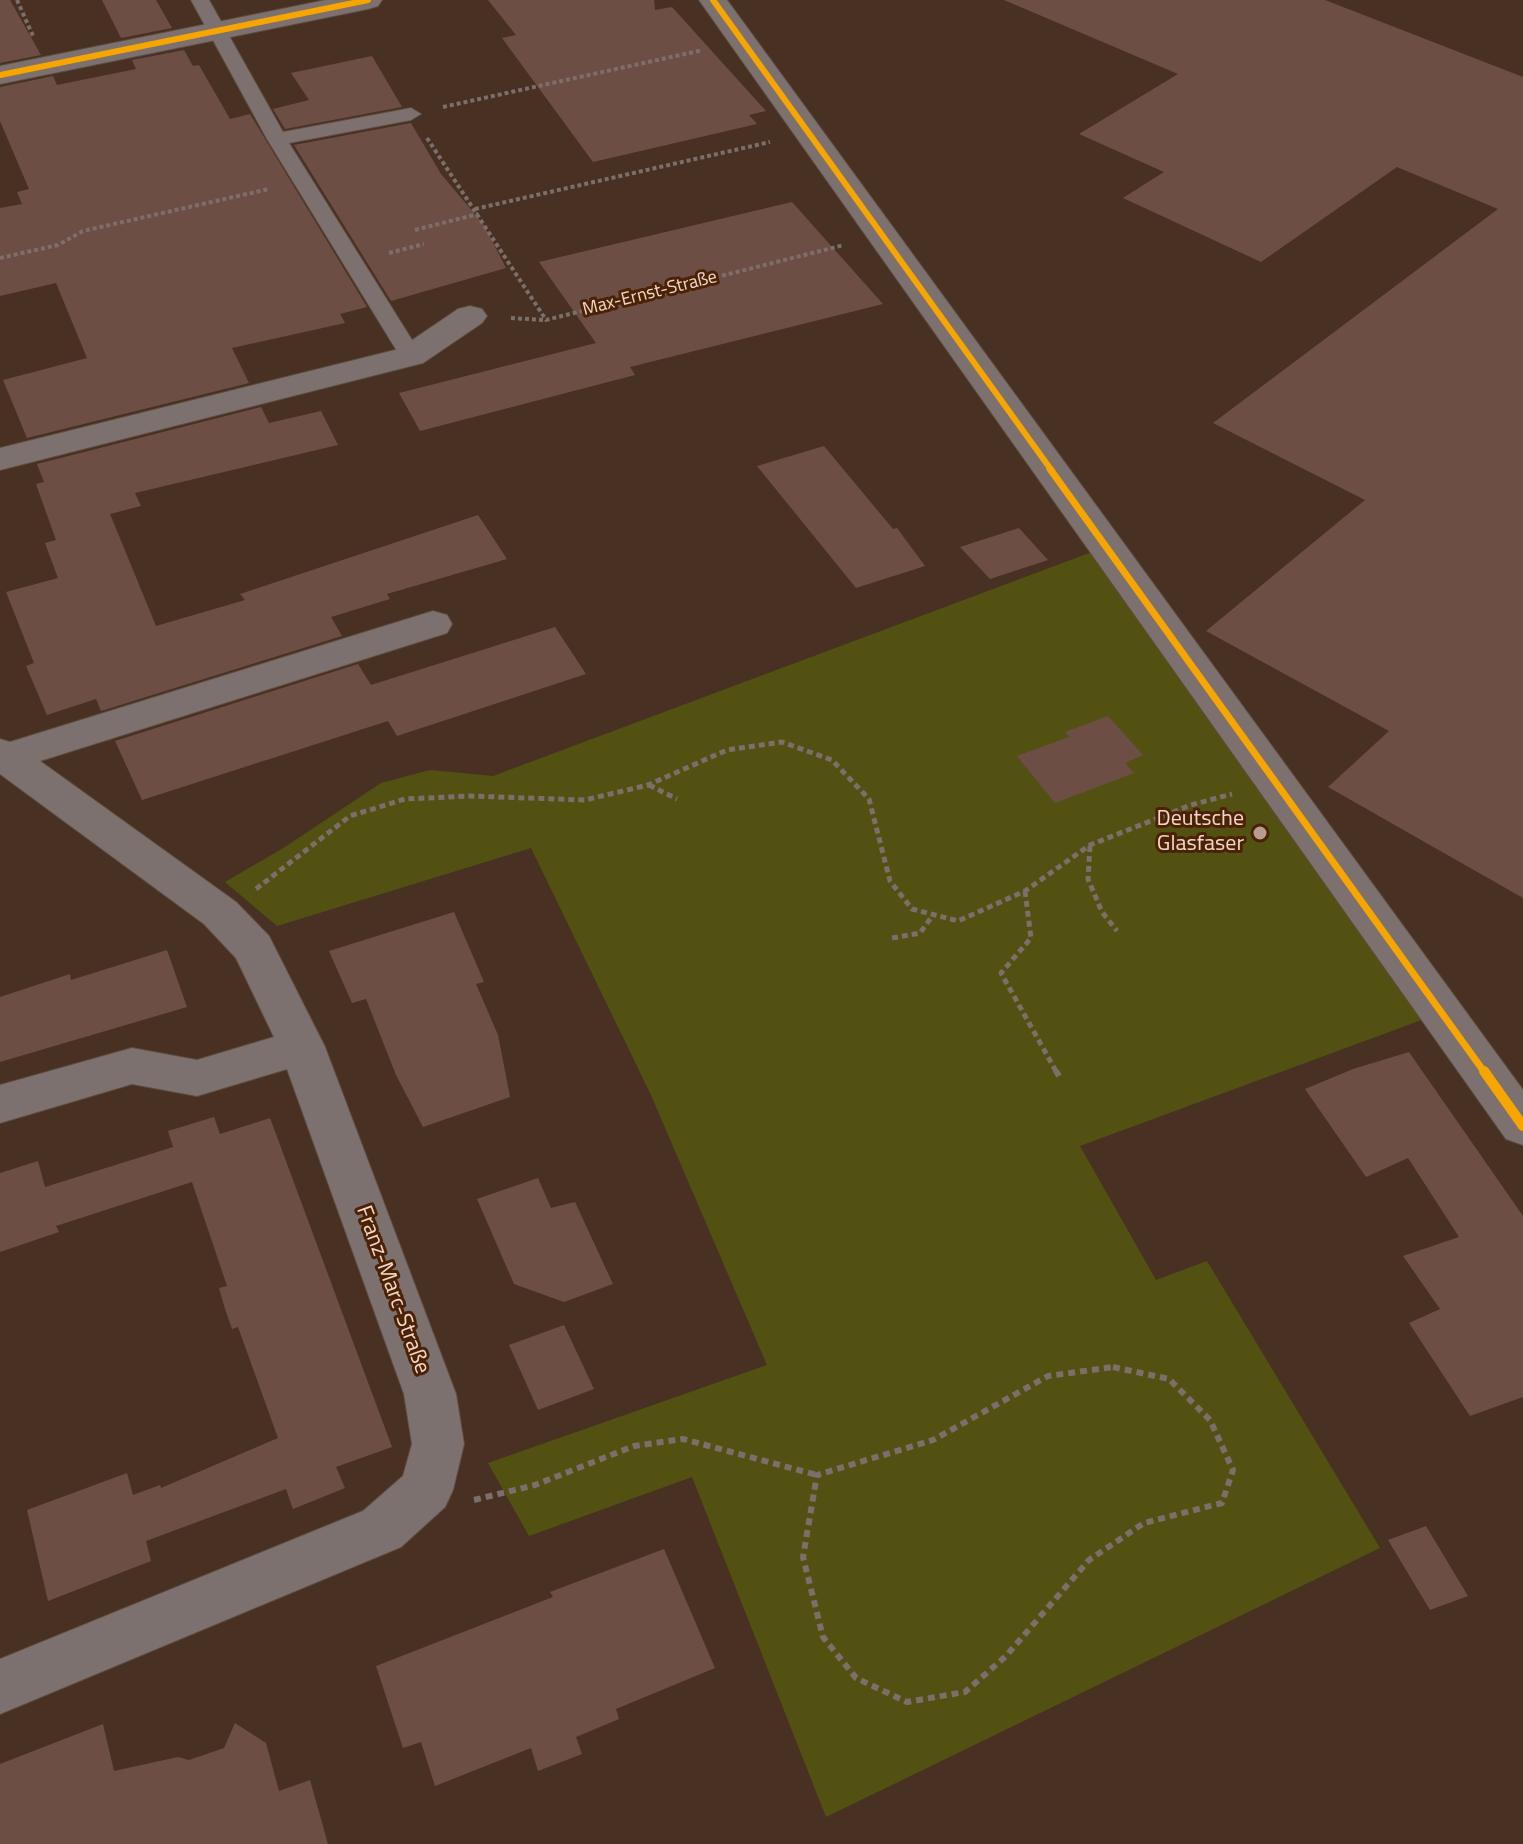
<!DOCTYPE html>
<meta charset="utf-8">
<style>
body{margin:0}
canvas{display:block;background:#483022}
</style>
<canvas width="1523" height="1844"></canvas>
<script>
const c = document.querySelector('canvas').getContext('2d');
c.lineJoin = 'round';
function fillPath(path, color) { c.fillStyle = color; c.fill(path, 'evenodd'); }
const shape = rows => new Path2D(rows.map(r => 'M' + r).join(''));
function trace(path, color, width, dash) { c.strokeStyle = color; c.lineWidth = width; c.lineCap = dash ? 'butt' : 'round'; c.setLineDash(dash || []); c.stroke(path); }
function drawText(font, color, halo, rows, align = 'center') {
  c.font = font + ' "Titillium Web",sans-serif'; c.lineWidth = 6; c.setLineDash([]); c.textBaseline = 'middle'; c.strokeStyle = halo; c.fillStyle = color; for (const [text, x, y, turn = 0] of rows) {
    c.save(); c.translate(x, y); c.rotate((+turn || 0) * Math.PI / 180); c.textAlign = isNaN(turn) ? turn : align; if (halo) c.strokeText(text, 0, 0); c.fillText(text, 0, 0); c.restore();
  }
}
const green = shape([
 [1092,552,1427,1018,1080,1146,1156,1280,1207,1261,1380,1548,826,1817,692,1477,529,1536,488,1463,767,1365,651,1095,531,848,277,926,225,882,285,847,381,783,430,770,493,776]
]);
const building = shape([
 [0,0,10,0,41,55,0,63],
 [102,0,156,0,172,28,121,38],
 [488,0,654,0,655,10,672,7,766,111,749,115,757,124,593,162,502,38,516,35],
 [1004,0,1325,0,1523,77,1523,898,1328,787,1389,731,1206,631,1365,500,1213,423,1498,209,1397,167,1261,262,1123,198,1164,172,1079,134,1178,74],
 [184,50,193,66,199,65,230,119,250,114,367,307,340,314,345,323,232,348,249,383,27,438,3,380,87,358,56,283,0,296,0,208,22,204,17,192,29,189,0,121,0,87,53,76,57,85,136,69,132,60],
 [372,56,402,107,285,129,273,109,309,100,291,73],
 [411,123,441,174,484,225,506,268,391,301,294,145],
 [792,202,883,304,630,367,635,375,420,431,399,393,596,343,539,262],
 [261,407,269,423,321,411,338,445,135,493,141,506,110,514,156,626,245,600,240,594,478,515,507,559,387,594,390,599,331,617,342,636,101,711,96,699,47,715,26,666,34,663,6,592,58,578,45,543,56,540,36,484,44,482,37,464],
 [824,446,893,529,897,528,925,566,856,588,757,466],
 [1019,528,1048,560,990,579,960,547],
 [555,627,586,674,397,736,388,721,142,800,115,741,358,664,371,685],
 [1108,716,1143,755,1125,763,1134,773,1055,803,1017,756,1069,737,1065,732],
 [454,912,484,982,476,984,498,1035,510,1097,423,1127,396,1075,366,999,352,1003,329,951],
 [167,950,187,1007,0,1062,0,997,70,974,71,980],
 [1409,1052,1523,1216,1523,1397,1470,1416,1409,1323,1440,1309,1403,1256,1459,1237,1408,1158,1366,1177,1305,1089,1353,1069],
 [214,1117,220,1134,270,1118,392,1447,336,1467,345,1488,293,1509,286,1489,173,1531,146,1541,151,1561,48,1601,27,1510,127,1473,133,1495,160,1485,161,1488,278,1438,238,1327,232,1329,225,1309,219,1288,227,1286,192,1182,56,1226,59,1232,0,1252,0,1173,38,1161,45,1187,173,1147,168,1131],
 [538,1178,551,1208,575,1202,613,1284,564,1302,514,1284,477,1199],
 [564,1325,594,1389,538,1410,509,1345],
 [1426,1526,1468,1596,1430,1610,1388,1540],
 [664,1549,715,1668,616,1709,619,1719,576,1737,582,1754,538,1771,531,1748,435,1786,421,1742,403,1748,376,1666,553,1597,550,1592],
 [235,1723,266,1743,279,1791,310,1780,328,1844,0,1844,0,1764,103,1724,114,1771,178,1757,189,1760,224,1748]
]);
const pathFar2 = shape([
 [17,0,33,36],
 [443,107,703,50],
 [427,138,546,320,844,245],
 [475,209,770,142],
 [415,230,478,214],
 [389,253,424,244],
 [0,258,58,245,83,231,269,189],
 [511,318,545,320]
]);
const pathFar1 = shape([
 [649,785,677,799],
 [1090,846,1088,879,1102,912,1117,931],
 [256,889,350,816,405,799,470,796,585,800,648,785,727,750,782,742,832,760,869,799,890,881,912,909,958,921,1025,891,1090,845,1191,805,1232,794],
 [1025,891,1031,938,1001,973,1057,1073],
 [892,938,920,933,933,915]
]);
const path = shape([
 [1056,1071,1059,1076],
 [1113,1367,1169,1379,1210,1420,1233,1470,1222,1503,1144,1523,1089,1560,1006,1656,965,1692,907,1702,856,1678,823,1637,803,1557,817,1475,933,1440,1048,1376,1113,1367],
 [474,1500,535,1485,634,1446,683,1439,817,1475]
]);
const service = shape([
 [191,0,209,0,283,132,411,108,421,114,411,120,289,143,422,356,419,361,411,363,400,356,267,139,191,0]
]);
const minor = shape([
 [326,0,382,0,378,6,368,9,0,84,0,66,326,0],
 [699,0,727,0,1523,1090,1523,1145,1506,1139,699,0],
 [470,306,482,309,487,316,482,323,423,363,0,470,0,448,399,349,458,309,470,306],
 [433,611,447,615,452,624,447,633,40,761,236,902,269,936,325,1047,456,1394,464,1444,453,1490,445,1507,401,1547,0,1714,0,1659,363,1511,403,1476,412,1444,404,1394,287,1069,197,1096,132,1084,0,1123,0,1085,132,1048,197,1060,274,1037,236,958,204,924,0,774,0,739,10,742,433,611]
]);
const bus1Far2 = shape([
 [713,0,1052,471],
 [0,75,368,0]
]);
const bus1Far1 = shape([
 [1050,469,1485,1073]
]);
const bus1 = shape([
 [1484,1071,1523,1126]
]);
const markers = [
 [1260,833,8,"#b79d8f"]
];
const farStreetnames = [
 ["Max-Ernst-Straße",650,294,-14]
];
const poiNames = [
 ["Deutsche",1244,820],
 ["Glasfaser",1244,845]
];
const streetNames = [
 ["Franz-Marc-Straße",392,1290,70]
];
fillPath(green, '#535111');
fillPath(building, '#6d4e45');
trace(service, '#604c40', 2);
trace(minor, '#604c40', 2);
trace(pathFar2, '#7c6e6a', 4, [4, 3]);
trace(pathFar1, '#7c6e6a', 5, [6, 4]);
trace(path, '#7c6e6a', 6, [7, 5]);
fillPath(service, '#7d716f');
fillPath(minor, '#7d716f');
trace(bus1Far2, '#f7a600', 6);
trace(bus1Far1, '#f7a600', 7);
trace(bus1, '#f7a600', 10);
for (const [x, y, r, color] of markers) { const dot = new Path2D(); dot.arc(x, y, r, 0, 2 * Math.PI); c.fillStyle = color; c.fill(dot); trace(dot, '#4c2207', 3); }
drawText('18px', '#f3d8c9', '#4c2207', farStreetnames);
drawText('22px', '#f3d8c9', '#4c2207', poiNames, 'right');
drawText('22px', '#f3d8c9', '#4c2207', streetNames);
</script>
